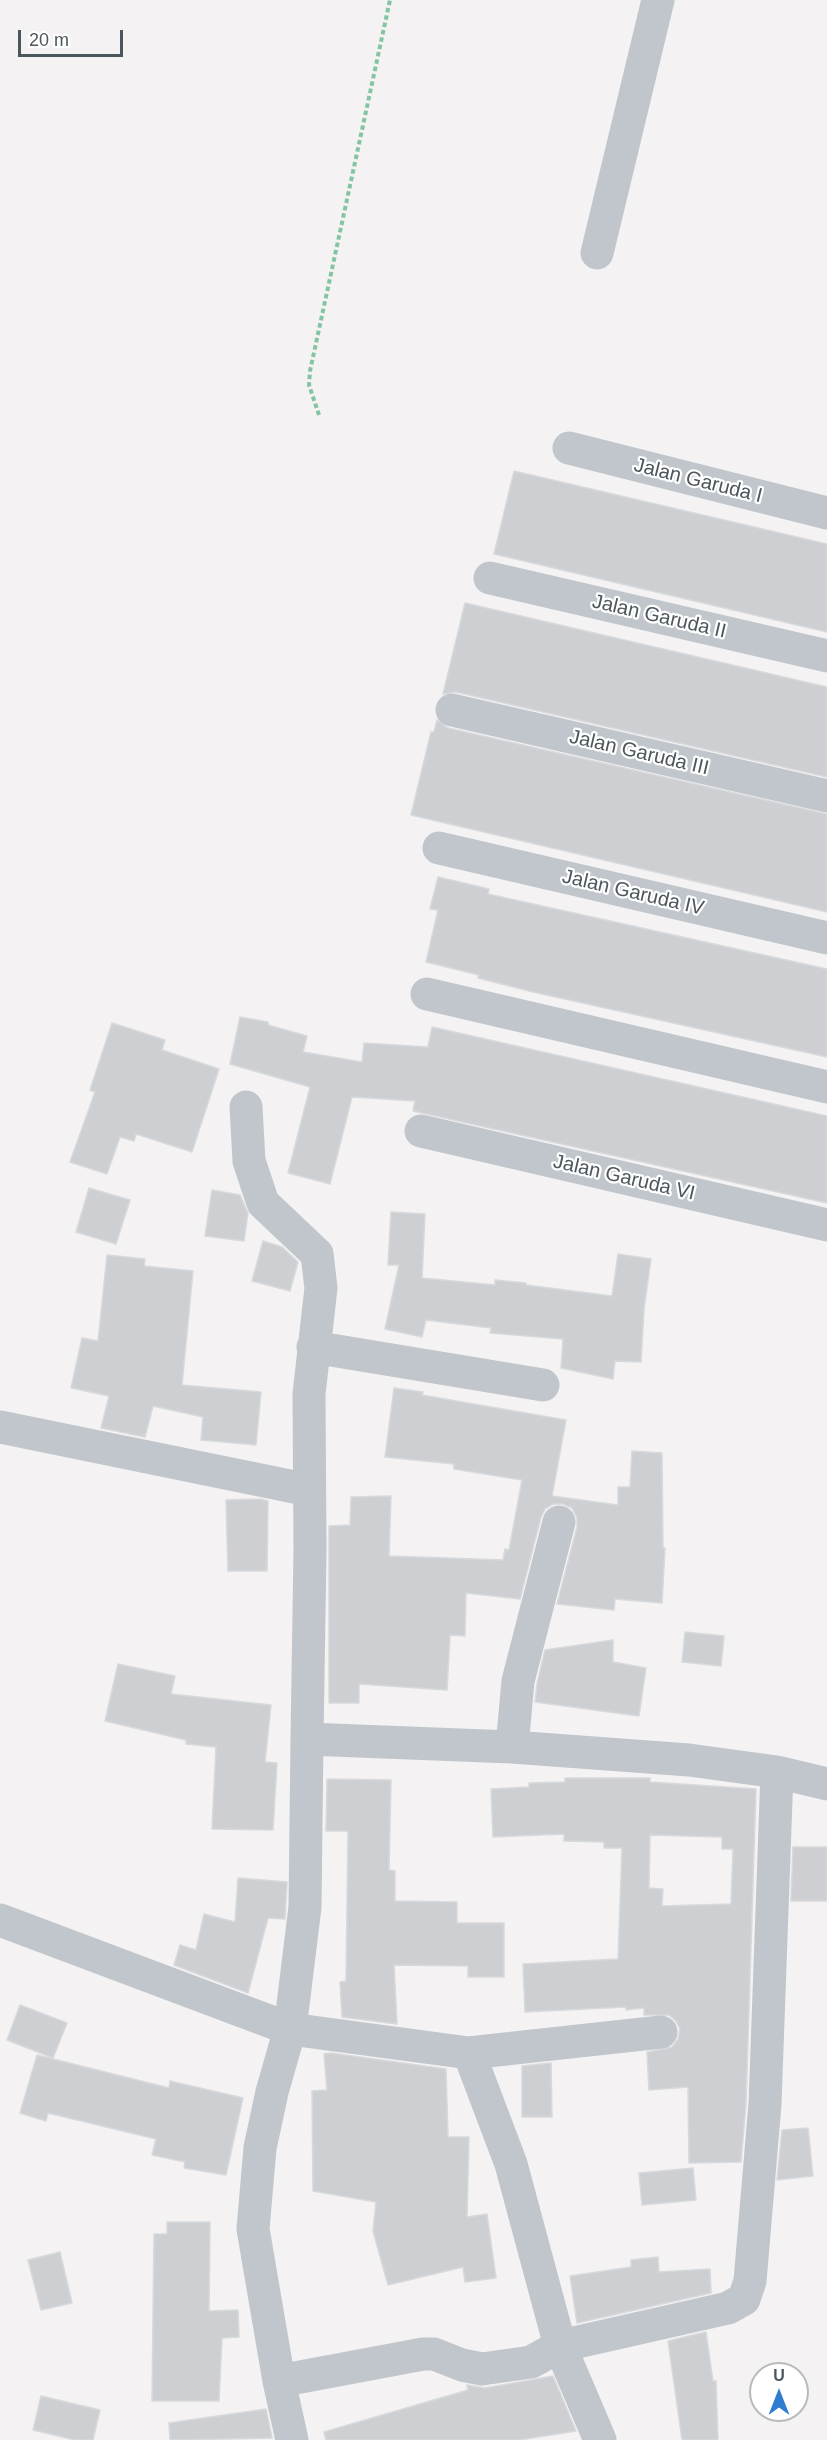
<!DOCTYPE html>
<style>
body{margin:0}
#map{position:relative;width:827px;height:2440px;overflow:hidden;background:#f4f2f2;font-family:Arial,sans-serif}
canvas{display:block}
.north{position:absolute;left:749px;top:2362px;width:60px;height:60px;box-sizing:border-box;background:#fff;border:2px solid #b7bbbe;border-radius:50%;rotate:0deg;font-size:16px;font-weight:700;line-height:24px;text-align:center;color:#4c565d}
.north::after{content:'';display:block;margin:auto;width:21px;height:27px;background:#307cd0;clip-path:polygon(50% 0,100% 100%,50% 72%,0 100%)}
.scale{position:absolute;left:18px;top:30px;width:105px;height:27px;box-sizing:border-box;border:3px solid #4c565d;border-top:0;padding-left:8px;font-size:18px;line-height:21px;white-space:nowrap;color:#4c565d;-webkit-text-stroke:4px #fff;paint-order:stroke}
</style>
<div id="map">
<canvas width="827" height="2440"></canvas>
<div class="north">U</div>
<div class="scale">20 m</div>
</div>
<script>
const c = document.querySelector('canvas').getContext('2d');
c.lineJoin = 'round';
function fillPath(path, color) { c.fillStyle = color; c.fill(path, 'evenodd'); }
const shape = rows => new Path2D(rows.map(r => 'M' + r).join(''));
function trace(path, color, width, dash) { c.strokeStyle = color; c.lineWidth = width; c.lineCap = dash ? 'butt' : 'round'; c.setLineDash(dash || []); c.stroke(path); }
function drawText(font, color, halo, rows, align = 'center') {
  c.font = font + ' Arial,sans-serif'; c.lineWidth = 4.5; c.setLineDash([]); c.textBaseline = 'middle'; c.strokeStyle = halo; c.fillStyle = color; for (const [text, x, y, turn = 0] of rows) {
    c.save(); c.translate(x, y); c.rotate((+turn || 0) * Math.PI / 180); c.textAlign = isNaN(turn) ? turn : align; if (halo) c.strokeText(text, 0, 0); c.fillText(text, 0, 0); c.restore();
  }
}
const building = shape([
 [514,471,827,544,827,632,494,554,514,471],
 [465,603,827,687,827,777,456,692,443,694,465,603],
 [437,720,448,728,827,814,827,912,411,815,431,732,434,732,437,720],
 [438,877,489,889,488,894,827,969,827,1057,533,992,478,978,479,975,426,962,438,910,430,909,438,877],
 [240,1017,268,1022,268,1025,307,1036,303,1052,362,1062,364,1043,428,1047,432,1027,827,1116,827,1203,413,1111,415,1101,352,1097,330,1184,288,1173,310,1087,230,1064,240,1017],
 [112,1023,165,1040,162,1050,219,1069,192,1152,136,1134,134,1141,120,1137,107,1174,70,1162,95,1092,90,1090,112,1023],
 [89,1188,130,1200,116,1244,76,1232,89,1188],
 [212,1190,240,1195,248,1213,244,1241,205,1236,212,1190],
 [391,1212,425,1214,422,1278,495,1285,495,1280,526,1283,526,1285,612,1296,618,1254,651,1259,644,1309,641,1362,615,1361,613,1379,561,1368,563,1339,490,1333,491,1328,426,1320,422,1337,385,1329,399,1265,388,1265,391,1212],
 [263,1241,282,1247,298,1262,290,1291,252,1281,263,1241],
 [107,1255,145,1259,144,1266,193,1271,182,1385,261,1392,256,1445,201,1440,203,1417,153,1406,145,1437,101,1428,109,1396,71,1388,82,1338,98,1341,107,1255],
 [394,1388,423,1392,422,1395,566,1420,552,1496,618,1505,618,1487,630,1487,632,1451,662,1453,663,1548,665,1548,662,1603,615,1599,614,1610,557,1604,577,1527,577,1518,572,1508,563,1504,553,1504,545,1509,541,1517,520,1599,466,1593,465,1636,450,1635,447,1690,359,1684,359,1703,329,1703,329,1526,350,1525,351,1497,391,1496,389,1556,503,1560,505,1549,509,1550,522,1480,454,1469,454,1464,385,1457,394,1388],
 [260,1499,268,1501,267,1571,228,1571,226,1500,260,1499],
 [685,1632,724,1636,721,1666,682,1662,685,1632],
 [613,1640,613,1662,646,1668,639,1716,535,1702,537,1684,545,1650,613,1640],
 [118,1664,175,1676,171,1694,271,1705,265,1762,277,1763,273,1830,212,1829,216,1747,186,1744,186,1740,105,1721,118,1664],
 [565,1778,650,1778,650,1782,756,1789,746,2103,741,2162,689,2163,688,2087,649,2090,647,2052,672,2047,678,2039,680,2029,676,2021,669,2015,644,2015,644,2008,626,2010,626,2007,525,2012,523,1964,618,1959,622,1848,604,1848,604,1842,564,1841,564,1834,493,1837,491,1789,529,1787,529,1783,565,1782,565,1778],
 [650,1835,722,1837,722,1849,733,1849,731,1904,662,1906,663,1889,649,1888,650,1835],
 [327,1779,391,1780,389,1870,395,1871,395,1901,457,1902,457,1923,504,1923,504,1977,468,1977,468,1966,394,1965,397,2024,342,2017,340,1982,346,1981,348,1831,326,1831,327,1779],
 [793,1847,827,1847,827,1901,791,1901,793,1847],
 [238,1878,287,1882,285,1919,268,1918,248,1993,174,1965,180,1945,196,1950,204,1914,235,1922,238,1878],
 [20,2005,67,2023,53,2058,7,2040,20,2005],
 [331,2053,446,2069,448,2137,469,2137,467,2217,487,2214,496,2278,465,2282,463,2267,388,2285,373,2231,376,2202,313,2191,312,2091,327,2090,324,2054,331,2053],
 [37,2055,169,2088,170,2081,243,2098,226,2175,184,2168,185,2162,152,2155,156,2139,48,2113,46,2121,20,2113,37,2055],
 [551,2063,552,2117,522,2117,522,2066,551,2063],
 [808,2128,813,2176,777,2180,782,2130,808,2128],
 [693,2168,696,2200,642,2205,639,2173,693,2168],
 [167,2222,210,2222,209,2311,238,2310,239,2337,222,2338,219,2401,152,2401,154,2234,167,2234,167,2222],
 [60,2252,72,2303,41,2310,28,2260,60,2252],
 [658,2257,659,2272,710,2269,711,2293,577,2323,570,2276,631,2267,631,2260,658,2257],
 [706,2332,713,2381,716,2381,718,2440,682,2440,668,2341,706,2332],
 [553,2376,576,2431,519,2440,326,2440,324,2432,468,2390,467,2385,485,2388,553,2376],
 [41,2396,100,2410,93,2440,75,2440,33,2430,41,2396],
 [266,2409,272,2438,170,2440,169,2423,266,2409]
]);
const path = shape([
 [319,415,309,385,310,371,390,0]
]);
const minor = shape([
 [597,253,658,0],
 [569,448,827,513],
 [490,578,827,656],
 [452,710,827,796],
 [439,848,827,938],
 [427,994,827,1087],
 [246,1107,249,1161,263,1203,317,1254,321,1288,309,1394,310,1550,307,1739,512,1747,689,1760,777,1772,827,1784],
 [421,1131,827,1225],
 [313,1347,543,1385],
 [0,1427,309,1490],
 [512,1747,518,1681,559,1522],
 [0,1920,290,2029,469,2053,661,2032],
 [469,2053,511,2164,560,2346,600,2440],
 [279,2381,423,2354,434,2354,462,2365,482,2369,531,2362,560,2346,728,2308,744,2299,750,2281,765,2104,777,1772],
 [292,2440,279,2381,253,2229,260,2148,272,2092,290,2029,305,1907,307,1739]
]);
const streetNames = [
 ["Jalan Garuda I",698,481,14],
 ["Jalan Garuda II",659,617,13],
 ["Jalan Garuda III",639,753,13],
 ["Jalan Garuda IV",633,893,13],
 ["Jalan Garuda VI",624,1178,13]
];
fillPath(building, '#cdcfd3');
trace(building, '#d7d9dc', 1.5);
trace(path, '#83c5a2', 4, [4.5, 3]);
trace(minor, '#c0c6cc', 33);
drawText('20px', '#4c565d', '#fff', streetNames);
</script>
